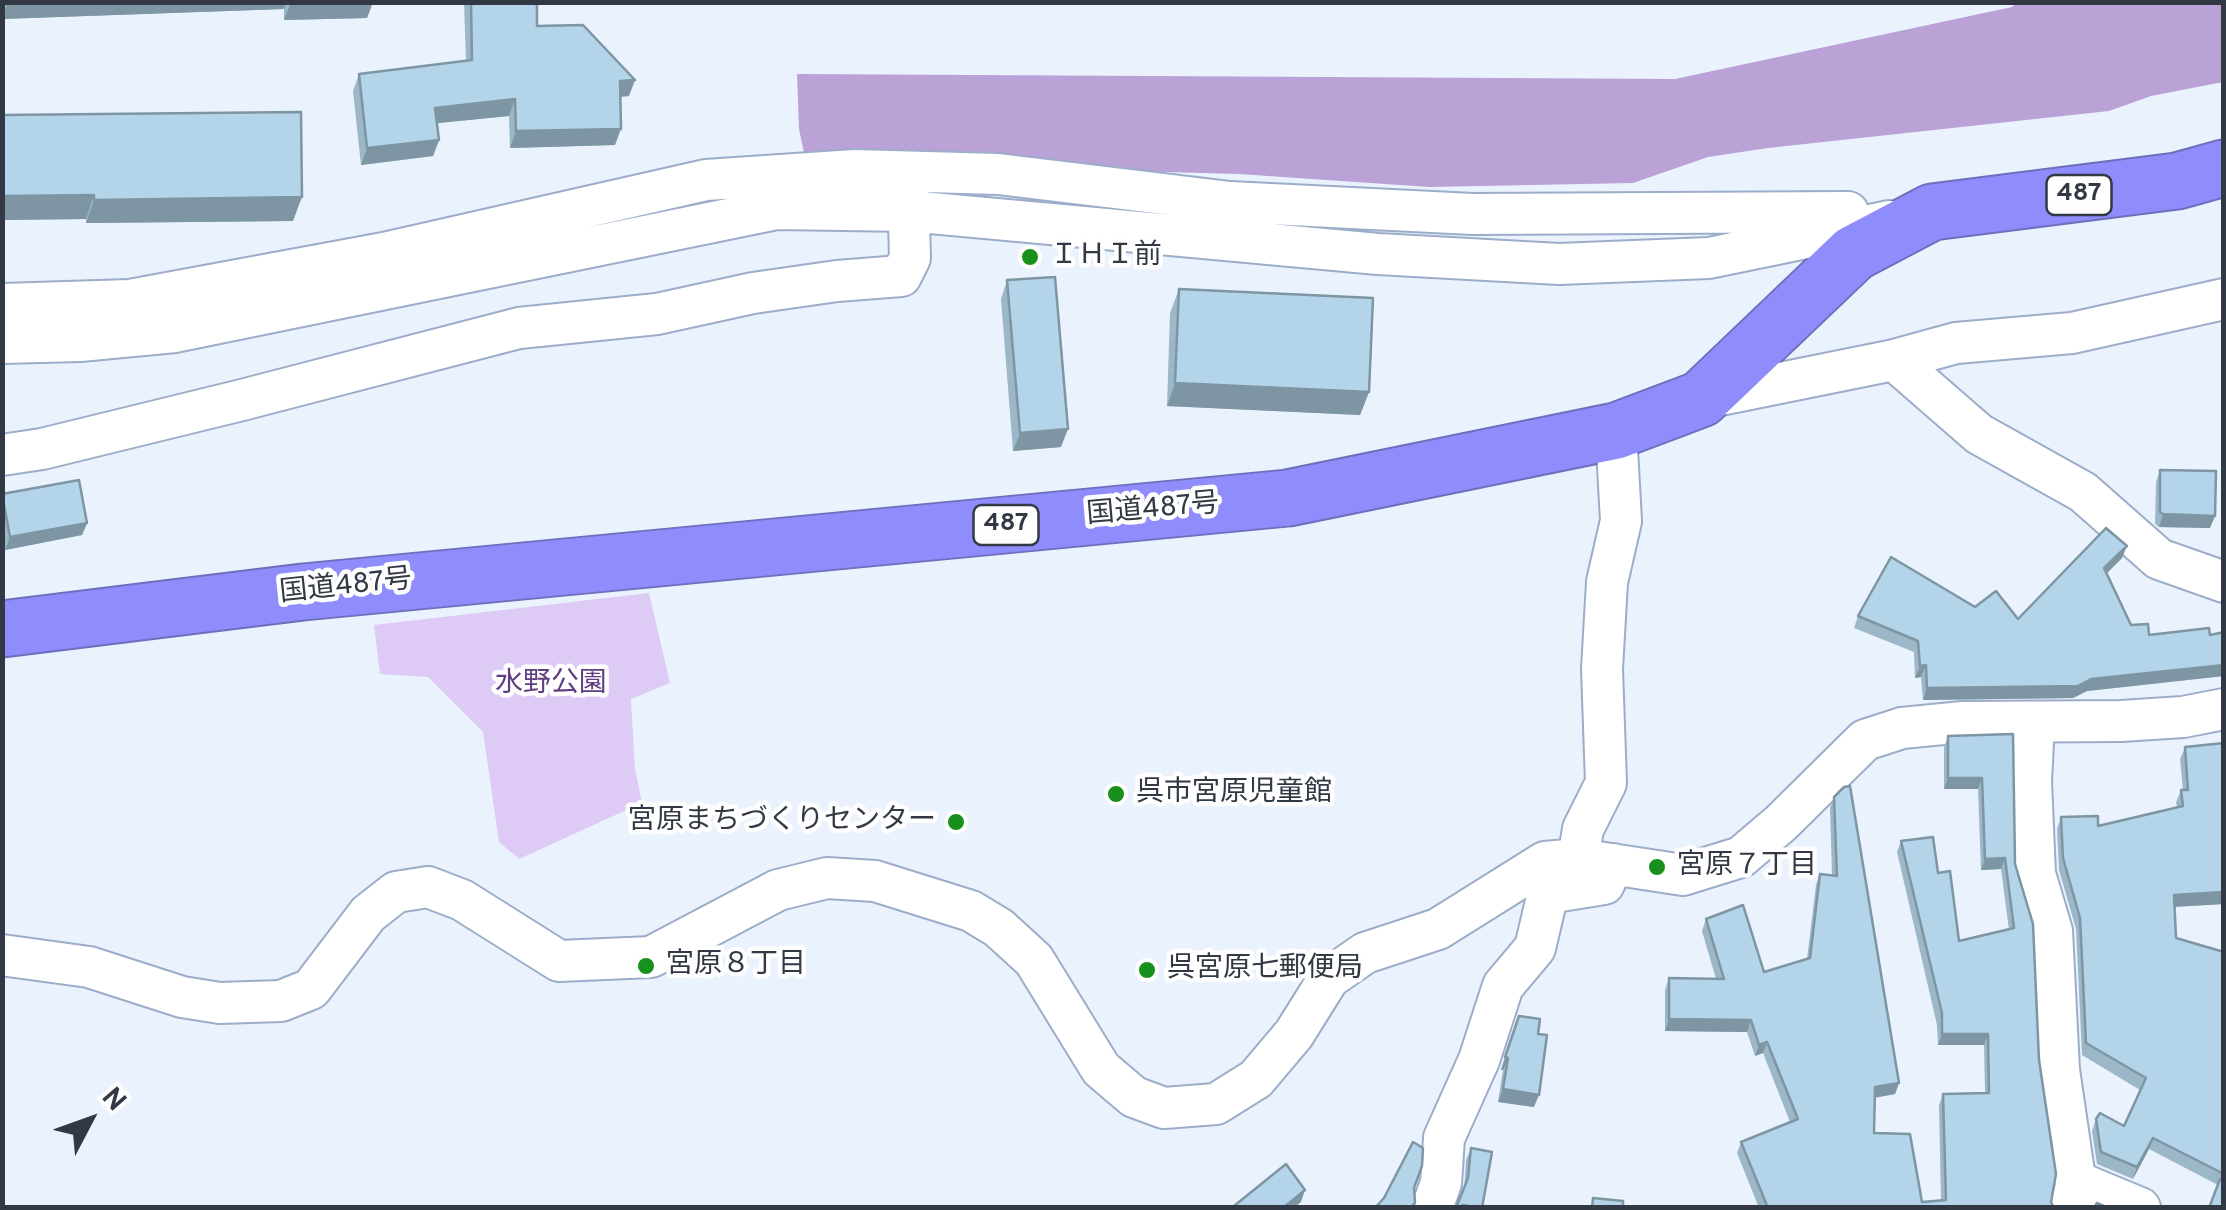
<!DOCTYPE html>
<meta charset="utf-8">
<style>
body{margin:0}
#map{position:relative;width:2226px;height:1210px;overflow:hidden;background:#eaf2fe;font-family:Overpass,sans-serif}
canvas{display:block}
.frame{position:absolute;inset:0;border:5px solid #323944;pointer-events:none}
.north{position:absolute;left:40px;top:1070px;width:100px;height:100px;-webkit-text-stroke:8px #fefefe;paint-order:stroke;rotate:49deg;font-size:28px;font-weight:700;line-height:40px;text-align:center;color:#323944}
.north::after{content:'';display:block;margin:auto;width:35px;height:45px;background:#323944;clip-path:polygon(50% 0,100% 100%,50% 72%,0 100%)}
</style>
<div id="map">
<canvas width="2226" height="1210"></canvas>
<div class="frame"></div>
<div class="north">N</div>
</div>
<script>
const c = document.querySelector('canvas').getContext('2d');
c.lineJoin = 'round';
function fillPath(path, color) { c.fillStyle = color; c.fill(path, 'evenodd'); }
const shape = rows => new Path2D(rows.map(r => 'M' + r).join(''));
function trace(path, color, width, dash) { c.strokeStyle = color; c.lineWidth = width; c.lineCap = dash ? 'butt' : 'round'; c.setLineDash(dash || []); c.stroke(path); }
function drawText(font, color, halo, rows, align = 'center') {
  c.font = font + ' Overpass,"Noto Sans JP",sans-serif'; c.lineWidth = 9; c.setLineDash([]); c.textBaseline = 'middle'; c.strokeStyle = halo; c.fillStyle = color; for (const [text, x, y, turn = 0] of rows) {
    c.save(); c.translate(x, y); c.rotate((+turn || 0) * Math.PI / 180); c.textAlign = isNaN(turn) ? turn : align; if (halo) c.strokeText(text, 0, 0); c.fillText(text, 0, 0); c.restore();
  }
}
const green = shape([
 [649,593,670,683,631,699,635,769,642,803,519,859,499,842,483,732,428,677,380,674,374,625]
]);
const forest = shape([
 [2017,3,2223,3,2223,82,2151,96,2109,111,1768,148,1708,157,1633,183,1429,187,1239,174,1089,170,911,150,804,153,799,129,797,74,1675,79,2012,7]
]);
const minor = shape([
 [2,304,130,300,384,253,706,180,855,170,998,174,1230,202,1473,214,1848,212],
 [2,343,80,341,175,332,777,209,909,211,1378,254,1559,264,1709,258,1889,221],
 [1894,360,1979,434,2083,492,2159,559,2224,582],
 [1701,399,1894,360,1956,343,2072,333,2224,299],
 [2,455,42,449,242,400,519,328,657,314,753,293,837,281,901,276,910,258,908,186],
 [2034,724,2031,781,2035,874,2052,931,2059,1070,2076,1186,2070,1208],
 [1578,859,1583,829,1606,783,1602,669,1607,582,1621,521,1616,431],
 [2,955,89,967,182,997,220,1003,281,1001,311,989,368,914,396,892,428,887,462,900,559,961,651,957,778,890,827,878,875,881,971,911,999,928,1034,960,1101,1069,1134,1097,1164,1108,1216,1104,1256,1079,1294,1034,1329,978,1365,953,1438,929,1545,862,1578,859,1683,875,1741,857,1781,823,1865,740,1902,728,1963,722,2121,721,2183,717,2224,709],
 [2075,1181,2140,1208],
 [1432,1208,1441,1183,1444,1138,1479,1060,1503,986,1535,948,1548,893,1604,884,1613,864]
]);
const highway = shape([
 [2,629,303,592,1288,498,1616,431,1701,399,1854,253,1932,212,2177,181,2224,168]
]);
const wall = shape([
 [2,2,373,2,367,18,284,20,284,9,2,19],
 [464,2,537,2,537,26,629,96,620,97,615,145,510,148,509,116,437,123,439,140,433,156,361,165,353,91,359,74,466,61],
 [2,115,293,221,86,223,86,219,2,220],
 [1007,280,1061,447,1013,451,1001,299],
 [1179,289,1369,392,1360,415,1167,406,1170,313],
 [2160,470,2210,528,2159,527,2155,524,2156,482],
 [2,494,87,523,82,535,5,550,2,535],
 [2122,558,2107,573,2131,625,2149,635,2210,635,2224,632,2224,676,2087,691,2073,698,1923,700,1921,677,1915,678,1914,652,1854,628,1858,616,1975,607,2018,619],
 [2013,734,2015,864,2039,1060,2051,1202,2054,1208,1759,1208,1737,1153,1741,1142,1790,1122,1763,1053,1755,1056,1747,1032,1665,1031,1665,990,1669,978,1716,979,1702,931,1706,919,1764,972,1807,959,1816,885,1820,874,1832,875,1830,808,1834,797,1899,1083,1895,1094,1875,1098,1874,1133,1922,1202,1941,1200,1939,1105,1943,1094,1985,1093,1984,1045,1938,1045,1937,1025,1897,852,1901,841,1938,873,1959,941,2009,930,2001,869,1981,870,1978,789,1944,789,1944,748,1948,736],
 [2224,743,2224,904,2175,907,2176,938,2224,952,2224,1208,2218,1185,2149,1149,2133,1179,2097,1164,2092,1131,2096,1119,2124,1126,2140,1090,2082,1055,2076,929,2059,870,2057,829,2061,817,2098,826,2177,807,2176,802,2181,790,2183,790,2180,759,2185,747],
 [1519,1016,1538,1034,1534,1107,1498,1102,1503,1070,1501,1070],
 [1471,1148,1482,1208,1456,1208,1464,1191,1466,1160]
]);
const shadedWall = shape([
 [8,2,286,2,284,9,2,19],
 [291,2,373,2,367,18,284,20],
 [635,80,629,96,614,97,620,81],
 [515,99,509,116,429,124,435,108],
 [621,129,615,145,510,148,516,131],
 [439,140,433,156,361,165,367,148],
 [94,195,86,219,2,220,2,196],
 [302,197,293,221,86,223,94,200],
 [1175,383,1369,392,1360,415,1167,406],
 [1068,429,1061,447,1013,451,1020,433],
 [2163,514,2215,516,2210,528,2159,527],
 [87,523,82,535,5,550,10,537],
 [2127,546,2122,558,2100,580,2104,568],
 [1926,665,1921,677,1915,678,1920,666],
 [2224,665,2224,676,2087,691,2073,698,1923,700,1927,688,2091,679],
 [1948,778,1982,778,1978,789,1944,789],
 [2005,858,2001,869,1981,870,1985,859],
 [2224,892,2224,904,2170,907,2174,895],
 [1669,1019,1751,1020,1747,1032,1665,1031],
 [1942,1034,1988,1034,1984,1045,1938,1045],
 [1767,1042,1763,1053,1755,1056,1759,1045],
 [1505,1057,1508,1058,1503,1070,1501,1070],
 [1899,1083,1895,1094,1871,1098,1875,1087],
 [1503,1089,1539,1095,1534,1107,1498,1102],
 [2153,1138,2149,1149,2133,1179,2137,1167],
 [1305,1190,1301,1202,1294,1208,1283,1208]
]);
const building = shape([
 [471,2,537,2,537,26,583,25,635,80,620,81,621,129,516,131,515,99,435,108,439,140,367,148,359,74,472,60,471,2],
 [301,112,302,197,94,200,94,195,2,196,2,115,301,112],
 [1055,277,1068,429,1020,433,1007,280,1055,277],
 [1179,289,1373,298,1369,392,1175,383,1179,289],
 [2160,470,2216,471,2215,516,2163,514,2160,512,2160,470],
 [79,480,87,523,10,537,2,494,79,480],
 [2106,528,2127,546,2104,568,2131,625,2148,624,2149,635,2209,628,2210,635,2224,632,2224,665,2091,679,2078,686,1927,688,1926,665,1920,666,1918,641,1858,616,1891,557,1975,607,1996,591,2018,619,2106,528],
 [2013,734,2015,864,2033,924,2039,1060,2056,1174,2051,1202,2054,1208,1768,1208,1741,1142,1798,1119,1767,1042,1759,1045,1751,1020,1669,1019,1669,978,1724,979,1706,919,1743,905,1764,972,1810,958,1820,874,1837,876,1834,797,1844,787,1850,786,1899,1083,1875,1087,1874,1133,1910,1134,1922,1202,1946,1200,1943,1094,1989,1093,1988,1034,1942,1034,1942,1013,1901,841,1933,837,1938,873,1950,871,1959,941,2014,928,2005,858,1985,859,1982,778,1948,778,1948,736,2013,734],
 [2224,743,2224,892,2174,895,2176,938,2224,952,2224,1174,2153,1138,2137,1167,2101,1152,2096,1119,2100,1113,2124,1126,2146,1078,2086,1043,2080,918,2063,858,2061,817,2098,816,2098,826,2183,806,2181,790,2188,790,2185,747,2224,743],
 [1519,1016,1540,1019,1538,1034,1547,1035,1539,1095,1503,1089,1508,1058,1505,1057,1519,1016],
 [1413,1142,1423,1148,1422,1166,1414,1188,1415,1203,1410,1208,1375,1208,1384,1198,1413,1142],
 [1471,1148,1492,1152,1482,1208,1462,1205,1462,1208,1456,1208,1468,1178,1471,1148],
 [1286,1164,1305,1190,1283,1208,1235,1208,1234,1206,1286,1164],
 [2220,1179,2224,1180,2224,1208,2209,1208,2220,1179],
 [1593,1198,1623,1201,1623,1208,1592,1208,1593,1198],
 [2097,1203,2108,1208,2094,1208,2097,1203]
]);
const markers = [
 [1030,257,10,"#18901c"],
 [1116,794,10,"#18901c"],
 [956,822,10,"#18901c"],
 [1657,867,10,"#18901c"],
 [646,966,10,"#18901c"],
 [1147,970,10,"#18901c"]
];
const shields = [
 [2079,195,65],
 [1006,525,65]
];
const shieldNames = [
 ["487",2079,195],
 ["487",1006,525]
];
const poiNames = [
 ["ＩＨＩ前",1050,257],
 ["呉市宮原児童館",1136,794],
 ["宮原まちづくりセンター",936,822,"right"],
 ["宮原７丁目",1677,867],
 ["宮原８丁目",666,966],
 ["呉宮原七郵便局",1167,970]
];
const streetNames = [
 ["国道487号",1153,511,-5],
 ["国道487号",346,588,-6]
];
const parkNames = [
 ["水野公園",551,685]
];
fillPath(green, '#decbf5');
fillPath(forest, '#baa1d6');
trace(minor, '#9cadc9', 44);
trace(highway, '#6e6fbc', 59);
trace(minor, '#fff', 40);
trace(highway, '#8f8cfc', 55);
fillPath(wall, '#9bb7c8');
fillPath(shadedWall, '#7e95a3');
fillPath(building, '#b4d5e9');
trace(building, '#7e95a3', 2.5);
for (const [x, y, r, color] of markers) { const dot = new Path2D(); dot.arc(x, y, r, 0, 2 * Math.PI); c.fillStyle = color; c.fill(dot); trace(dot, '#fefefe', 4); }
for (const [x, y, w] of shields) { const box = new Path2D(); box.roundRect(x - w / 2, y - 20, w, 40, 8); c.fillStyle = '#fefefe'; c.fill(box); trace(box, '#323944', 2.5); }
drawText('bold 25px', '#323944', null, shieldNames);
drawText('28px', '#323944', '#fefefe', poiNames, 'left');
drawText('28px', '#323944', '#fefefe', streetNames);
drawText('28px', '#5f3d7f', '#fefefe', parkNames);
</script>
